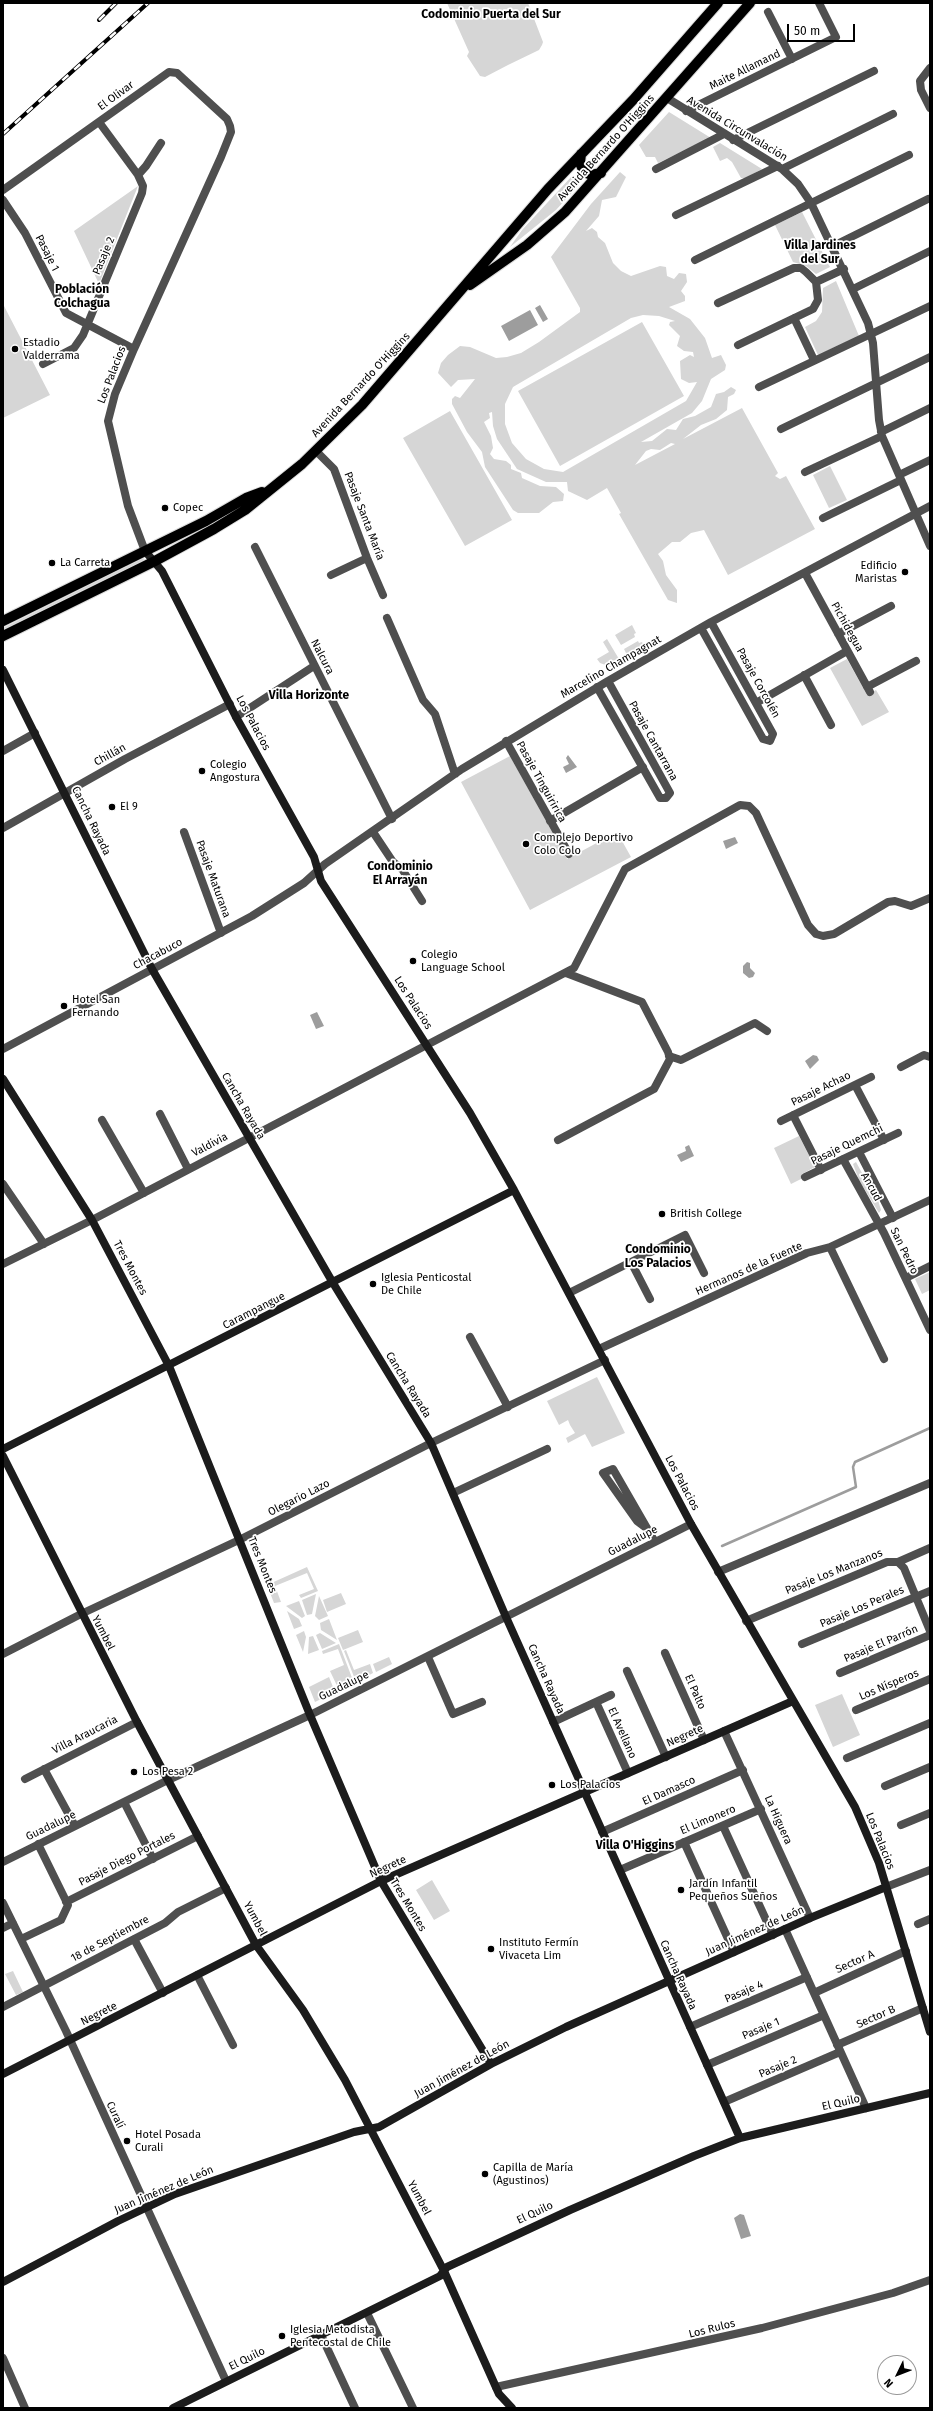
<!DOCTYPE html>
<meta charset="utf-8">
<style>
body{margin:0}
#map{position:relative;width:933px;height:2411px;overflow:hidden;background:#fff;font-family:"Fira Sans",sans-serif}
canvas{display:block}
.frame{position:absolute;inset:0;border:4px solid #000;pointer-events:none}
.north{position:absolute;left:877px;top:2355px;width:40px;height:40px;box-sizing:border-box;background:#fff;border:1px solid #999;border-radius:50%;rotate:227deg;font-size:11px;font-weight:700;line-height:16px;text-align:center;color:#000}
.north::after{content:'';display:block;margin:auto;width:14px;height:18px;background:#000;clip-path:polygon(50% 0,100% 100%,50% 72%,0 100%)}
.scale{position:absolute;left:787px;top:24px;width:68px;height:18px;box-sizing:border-box;border:2px solid #000;border-top:0;padding-left:5px;font-size:12px;line-height:14px;white-space:nowrap;color:#000;-webkit-text-stroke:3px #fff;paint-order:stroke}
</style>
<div id="map">
<canvas width="933" height="2411"></canvas>
<div class="frame"></div>
<div class="north">N</div>
<div class="scale">50 m</div>
</div>
<script>
const c = document.querySelector('canvas').getContext('2d');
c.lineJoin = 'round';
function fillPath(path, color) { c.fillStyle = color; c.fill(path, 'evenodd'); }
const shape = rows => new Path2D(rows.map(r => 'M' + r).join(''));
function trace(path, color, width, dash) { c.strokeStyle = color; c.lineWidth = width; c.lineCap = dash ? 'butt' : 'round'; c.setLineDash(dash || []); c.stroke(path); }
function drawText(font, color, halo, rows, align = 'center') {
  c.font = font + ' "Fira Sans",sans-serif'; c.lineWidth = 3.5; c.setLineDash([]); c.textBaseline = 'middle'; c.strokeStyle = halo; c.fillStyle = color; for (const [text, x, y, turn = 0] of rows) {
    c.save(); c.translate(x, y); c.rotate((+turn || 0) * Math.PI / 180); c.textAlign = isNaN(turn) ? turn : align; if (halo) c.strokeText(text, 0, 0); c.fillText(text, 0, 0); c.restore();
  }
}
const green = shape([
 [447,3,528,3,543,42,542,45,539,50,508,65,485,77,480,76,467,56,469,52],
 [669,112,711,138,658,163,655,157,646,157,639,145],
 [720,143,762,169,746,178,741,178,732,162,727,158,720,161,713,147],
 [620,172,626,177,616,197,602,200,599,216,586,231,592,228,597,232,598,237,605,243,613,263,621,271,631,276,660,266,666,267,667,276,674,279,679,273,686,274,687,282,681,291,685,296,685,301,669,307,690,319,705,338,712,358,721,355,726,365,725,370,711,379,702,401,692,413,641,442,652,441,667,429,676,430,683,419,695,416,711,407,716,394,724,392,731,387,736,390,734,394,728,397,727,410,716,419,701,425,683,439,742,408,778,473,775,476,780,479,786,476,815,529,728,575,704,530,691,533,680,542,672,542,658,554,663,561,666,575,677,590,677,603,668,600,619,514,621,513,607,488,587,500,568,491,567,482,546,482,517,469,497,439,493,426,492,412,489,413,490,418,484,422,491,436,493,448,490,454,494,459,506,461,511,465,511,469,521,473,522,478,540,486,556,487,564,494,563,501,553,502,539,513,518,513,513,510,485,467,482,452,467,432,452,404,452,399,455,396,460,398,475,379,458,380,451,387,438,373,441,363,448,355,460,346,470,347,496,358,507,357,521,353,539,342,580,312,580,308,551,257,591,204],
 [643,315,659,316,675,321,670,322,669,325,680,336,677,346,684,351,693,352,694,357,690,355,680,361,681,379,689,383,697,382,686,401,563,472,544,469,526,459,512,443,505,424,505,404,513,387,631,318],
 [671,443,675,444,635,465,646,451,651,449,660,450],
 [572,176,579,185,556,210,510,247,522,230],
 [138,186,99,284,74,231],
 [802,212,830,267,816,274,806,266,793,262,775,225],
 [836,281,859,336,818,355,805,327,816,321,822,312,823,288],
 [3,304,50,395,3,418],
 [642,322,684,396,560,466,518,391],
 [450,411,512,520,465,546,403,438],
 [830,466,847,500,829,508,813,475],
 [143,558,144,560,109,581,3,633,3,628],
 [632,625,636,633,634,634,635,637,621,645,615,635],
 [607,639,622,664,614,668,600,663,597,659,609,652,603,642],
 [638,641,639,643,642,642,646,650,629,659,624,649],
 [847,659,867,695,876,690,889,712,862,726,830,668],
 [510,756,567,859,617,832,631,857,530,910,461,782],
 [799,1136,815,1167,802,1174,803,1178,791,1184,774,1148],
 [856,1162,862,1173,867,1178,877,1197,881,1210,879,1213,859,1180,853,1164],
 [930,1272,930,1290,922,1294,915,1279],
 [597,1377,625,1433,592,1447,585,1434,568,1443,566,1438,575,1433,570,1425,568,1420,559,1425,547,1401],
 [307,1567,318,1591,301,1598,299,1595,314,1589,307,1573,275,1586,281,1602,274,1603,267,1585],
 [341,1593,346,1604,327,1612,323,1600],
 [316,1594,312,1614,307,1615,302,1600],
 [319,1596,328,1616,319,1620,315,1616],
 [299,1601,305,1616,302,1618,286,1606],
 [287,1611,299,1619,302,1626,294,1629],
 [329,1619,337,1640,321,1630,320,1623],
 [358,1630,363,1642,343,1650,338,1638],
 [304,1631,306,1637,303,1652,296,1635],
 [320,1633,336,1643,322,1649,316,1635],
 [313,1636,319,1650,308,1654,309,1637],
 [339,1644,354,1683,339,1690,330,1671,344,1665,338,1649,323,1654,322,1651],
 [346,1650,354,1670,370,1664,373,1673,356,1682,344,1651],
 [389,1657,392,1664,376,1672,373,1664],
 [329,1677,335,1692,315,1702,309,1687],
 [842,1694,860,1735,833,1747,815,1705],
 [432,1880,450,1911,434,1920,416,1890],
 [13,1971,23,1992,16,1995,5,1974]
]);
const water = shape([
 [540,305,548,319,543,322,535,308],
 [530,310,538,325,509,341,501,326],
 [568,755,577,767,566,773,563,767,569,764,566,758],
 [735,837,738,843,726,849,723,841],
 [747,962,750,963,750,968,755,973,753,977,749,978,743,973,743,966],
 [317,1012,324,1026,316,1029,310,1015],
 [813,1055,817,1056,819,1060,810,1069,805,1061],
 [689,1145,694,1156,681,1162,677,1155,686,1151,685,1147],
 [740,2214,744,2215,751,2236,741,2239,734,2218]
]);
const stream = shape([
 [722,1546,856,1487,853,1467,855,1462,930,1428]
]);
const street = shape([
 [768,12,792,59],
 [930,68,920,81,921,90,930,108],
 [667,98,782,169,798,184,811,203,868,323,873,343,879,420,882,436,930,546],
 [686,111,836,37,819,3],
 [99,122,138,175],
 [733,140,874,71],
 [656,169,724,134],
 [782,169,893,114],
 [3,190,169,72,177,73,227,119,230,126,231,132,221,157,134,349,115,394,108,421,128,506,145,551],
 [3,200,25,233,66,313,134,349],
 [676,215,778,166],
 [833,246,928,199],
 [695,260,909,155],
 [816,282,844,269],
 [853,289,930,251],
 [718,303,794,268,801,268,806,272,816,282,818,300,813,309,738,345],
 [794,318,814,360],
 [43,364,74,348,83,335,142,193,143,186,138,175,146,166,161,143],
 [759,387,930,306],
 [781,429,930,357],
 [881,432,930,408],
 [316,451,334,469,367,558,383,595],
 [805,472,882,436],
 [899,475,930,460],
 [823,518,901,480],
 [255,547,392,819],
 [805,573,870,692],
 [331,575,367,558],
 [387,618,423,700,435,714,455,774],
 [701,628,763,739,770,741,773,734,711,622],
 [838,634,891,606],
 [804,675,831,725],
 [597,687,660,798,666,798,670,793,608,681],
 [867,687,916,661],
 [756,703,847,651],
 [236,717,314,666],
 [506,741,569,854],
 [3,751,35,733],
 [550,821,643,767],
 [3,828,125,759,230,704],
 [184,832,221,933],
 [373,832,393,862,402,869,422,901],
 [3,1049,252,916,304,883,325,864,462,769,608,681,711,622,930,506],
 [669,1056,681,1060,755,1023,767,1031],
 [901,1067,924,1055,930,1057],
 [855,1085,884,1140],
 [160,1114,188,1169],
 [793,1115,821,1170],
 [102,1120,144,1193],
 [781,1121,871,1077],
 [558,1140,654,1089,670,1059,668,1052,642,1002,566,973],
 [859,1152,893,1218],
 [843,1159,884,1233,930,1330],
 [805,1177,898,1133],
 [3,1184,44,1244],
 [830,1247,884,1359],
 [631,1262,650,1299],
 [3,1264,92,1220,574,968,625,869,740,805,749,806,756,813,808,925,816,934,823,936,834,934,888,902,895,901,911,906,930,898],
 [906,1278,930,1266],
 [569,1293,685,1235,704,1273],
 [470,1337,508,1407],
 [599,1349,807,1253,830,1247,930,1200],
 [453,1493,547,1449],
 [645,1527,637,1521,603,1473,613,1469,655,1542],
 [898,1562,904,1568,930,1631],
 [718,1572,930,1483],
 [746,1621,887,1562,898,1562,930,1548],
 [802,1644,930,1591],
 [665,1653,704,1740],
 [3,1654,81,1614,239,1540,431,1443,605,1360],
 [428,1657,453,1714,482,1702],
 [627,1671,666,1757],
 [840,1673,930,1635],
 [596,1702,628,1773],
 [856,1710,930,1679],
 [553,1722,611,1695],
 [724,1731,810,1918],
 [847,1758,930,1723],
 [44,1769,75,1826],
 [25,1779,137,1722],
 [885,1786,930,1767],
 [124,1802,153,1859],
 [901,1825,930,1813],
 [723,1826,773,1935],
 [602,1832,743,1770],
 [684,1842,734,1952],
 [3,1862,168,1780,310,1715,691,1524],
 [620,1870,761,1809],
 [886,1887,930,1870],
 [66,1902,198,1836],
 [3,1903,66,2031,226,2381],
 [918,1924,930,1919],
 [3,1928,13,1923],
 [785,1929,866,2108],
 [21,1939,61,1920,68,1905,38,1844],
 [134,1939,163,1993],
 [197,1975,233,2045],
 [814,1993,906,1951],
 [3,2007,165,1923,178,1912,226,1888],
 [690,2027,807,1977],
 [837,2045,923,2008],
 [707,2065,824,2015],
 [724,2102,840,2052],
 [367,2313,413,2408],
 [321,2335,355,2408],
 [3,2358,25,2408],
 [496,2387,762,2328,893,2293,930,2280]
]);
const secondary = shape([
 [145,551,162,571,236,717,314,857,321,881,470,1113,514,1190,691,1524,855,1807,879,1863,930,2032],
 [3,670,152,969,333,1283,431,1443,506,1617,740,2138],
 [3,1079,92,1220,169,1366,310,1715,381,1881,491,2064],
 [3,1449,514,1190],
 [3,1456,137,1722,256,1945,303,2010,345,2080,444,2271,499,2394,512,2408],
 [3,2074,381,1881,793,1701],
 [3,2282,118,2221,175,2194,354,2132,379,2127,491,2064,566,2027,810,1918,886,1887],
 [173,2408,440,2276,447,2267,570,2210,694,2156,740,2138,930,2093]
]);
const primary = shape([
 [581,154,580,163,584,172,591,175,601,173],
 [470,285,527,245,565,212,750,3],
 [3,621,206,521,246,498,262,492],
 [3,636,155,561,214,529,245,510,302,464,362,405,548,189,633,100,718,3]
]);
const rail = shape([
 [99,20,116,3],
 [3,134,148,3]
]);
const markers = [
 [15,349,4,"#000"],
 [165,508,4,"#000"],
 [52,563,4,"#000"],
 [905,572,4,"#000"],
 [202,771,4,"#000"],
 [112,807,4,"#000"],
 [526,844,4,"#000"],
 [413,961,4,"#000"],
 [64,1006,4,"#000"],
 [662,1214,4,"#000"],
 [373,1284,4,"#000"],
 [134,1772,4,"#000"],
 [552,1785,4,"#000"],
 [681,1890,4,"#000"],
 [491,1949,4,"#000"],
 [127,2141,4,"#000"],
 [485,2174,4,"#000"],
 [282,2336,4,"#000"]
];
const streetNames = [
 ["Maite Allamand",745,70,-26],
 ["El Olivar",116,96,-36],
 ["Avenida Circunvalación",737,129,31],
 ["Avenida Bernardo O'Higgins",606,148,-48],
 ["Pasaje 1",47,253,63],
 ["Pasaje 2",104,256,-67],
 ["Los Palacios",112,375,-69],
 ["Avenida Bernardo O'Higgins",361,385,-47],
 ["Pasaje Santa María",364,516,69],
 ["Pichidegua",847,627,61],
 ["Nalcura",322,657,63],
 ["Marcelino Champagnat",611,667,-30],
 ["Pasaje Corcolén",758,683,61],
 ["Los Palacios",253,723,62],
 ["Pasaje Cantarrana",653,741,61],
 ["Chillán",110,755,-29],
 ["Pasaje Tinguiririca",541,782,61],
 ["Cancha Rayada",91,821,64],
 ["Pasaje Maturana",213,879,70],
 ["Chacabuco",158,954,-28],
 ["Los Palacios",413,1003,57],
 ["Pasaje Achao",821,1089,-26],
 ["Cancha Rayada",243,1106,60],
 ["Valdivia",210,1145,-28],
 ["Pasaje Quemchi",847,1145,-26],
 ["Ancud",871,1187,61],
 ["San Pedro",904,1251,64],
 ["Tres Montes",130,1268,62],
 ["Hermanos de la Fuente",749,1269,-24],
 ["Carampangue",254,1311,-27],
 ["Cancha Rayada",408,1385,58],
 ["Los Palacios",682,1483,62],
 ["Olegario Lazo",299,1498,-27],
 ["Guadalupe",633,1541,-27],
 ["Tres Montes",262,1565,68],
 ["Pasaje Los Manzanos",834,1572,-22],
 ["Pasaje Los Perales",862,1607,-23],
 ["Yumbel",103,1633,63],
 ["Pasaje El Parrón",881,1644,-23],
 ["Cancha Rayada",546,1679,66],
 ["Los Nísperos",889,1685,-23],
 ["Guadalupe",344,1686,-26],
 ["El Palto",695,1692,66],
 ["El Avellano",622,1733,66],
 ["Villa Araucaria",85,1735,-27],
 ["Negrete",685,1736,-24],
 ["El Damasco",669,1791,-24],
 ["El Limonero",708,1820,-23],
 ["La Higuera",778,1820,66],
 ["Guadalupe",51,1826,-26],
 ["Los Palacios",880,1841,68],
 ["Pasaje Diego Portales",127,1859,-27],
 ["Negrete",388,1867,-24],
 ["Tres Montes",408,1905,59],
 ["Yumbel",255,1919,62],
 ["Juan Jiménez de León",755,1931,-24],
 ["18 de Septiembre",110,1939,-28],
 ["Sector A",855,1962,-24],
 ["Cancha Rayada",678,1975,66],
 ["Pasaje 4",744,1992,-23],
 ["Negrete",99,2014,-27],
 ["Sector B",876,2017,-24],
 ["Pasaje 1",761,2029,-23],
 ["Pasaje 2",778,2067,-23],
 ["Juan Jiménez de León",462,2069,-29],
 ["El Quilo",841,2103,-13],
 ["Curalí",115,2115,65],
 ["Juan Jiménez de León",164,2190,-23],
 ["Yumbel",419,2198,62],
 ["El Quilo",535,2213,-25],
 ["Los Rulos",712,2329,-14],
 ["El Quilo",247,2359,-26]
];
const poiNames = [
 ["Estadio",23,343],
 ["Valderrama",23,356],
 ["Copec",173,508],
 ["La Carreta",60,563],
 ["Edificio",897,566,"right"],
 ["Maristas",897,579,"right"],
 ["Colegio",210,765],
 ["Angostura",210,778],
 ["El 9",120,807],
 ["Complejo Deportivo",534,838],
 ["Colo Colo",534,851],
 ["Colegio",421,955],
 ["Language School",421,968],
 ["Hotel San",72,1000],
 ["Fernando",72,1013],
 ["British College",670,1214],
 ["Iglesia Penticostal",381,1278],
 ["De Chile",381,1291],
 ["Los Pesa 2",142,1772],
 ["Los Palacios",560,1785],
 ["Jardín Infantil",689,1884],
 ["Pequeños Sueños",689,1897],
 ["Instituto Fermín",499,1943],
 ["Vivaceta Lim",499,1956],
 ["Hotel Posada",135,2135],
 ["Curali",135,2148],
 ["Capilla de María",493,2168],
 ["(Agustinos)",493,2181],
 ["Iglesia Metodista",290,2330],
 ["Pentecostal de Chile",290,2343]
];
const neighbourhoodNames = [
 ["Codominio Puerta del Sur",491,15],
 ["Villa Jardines",820,246],
 ["del Sur",820,260],
 ["Población",82,290],
 ["Colchagua",82,304],
 ["Villa Horizonte",309,696],
 ["Condominio",400,867],
 ["El Arrayán",400,881],
 ["Condominio",658,1250],
 ["Los Palacios",658,1264],
 ["Villa O'Higgins",635,1846]
];
fillPath(green, '#d6d6d6');
fillPath(water, '#9d9d9d');
trace(stream, '#9d9d9d', 2.5);
trace(primary, '#dbdbdb', 12);
trace(street, '#4f4f4f', 8);
trace(secondary, '#1c1c1c', 8);
trace(primary, '#000', 10);
trace(rail, '#000', 4);
trace(rail, '#fff', 2.5, [8]);
for (const [x, y, r, color] of markers) { const dot = new Path2D(); dot.arc(x, y, r, 0, 2 * Math.PI); c.fillStyle = color; c.fill(dot); trace(dot, '#fff', 1.5); }
drawText('11px', '#000', '#fff', streetNames);
drawText('11px', '#000', '#fff', poiNames, 'left');
drawText('bold 12px', '#000', '#fff', neighbourhoodNames);
</script>
